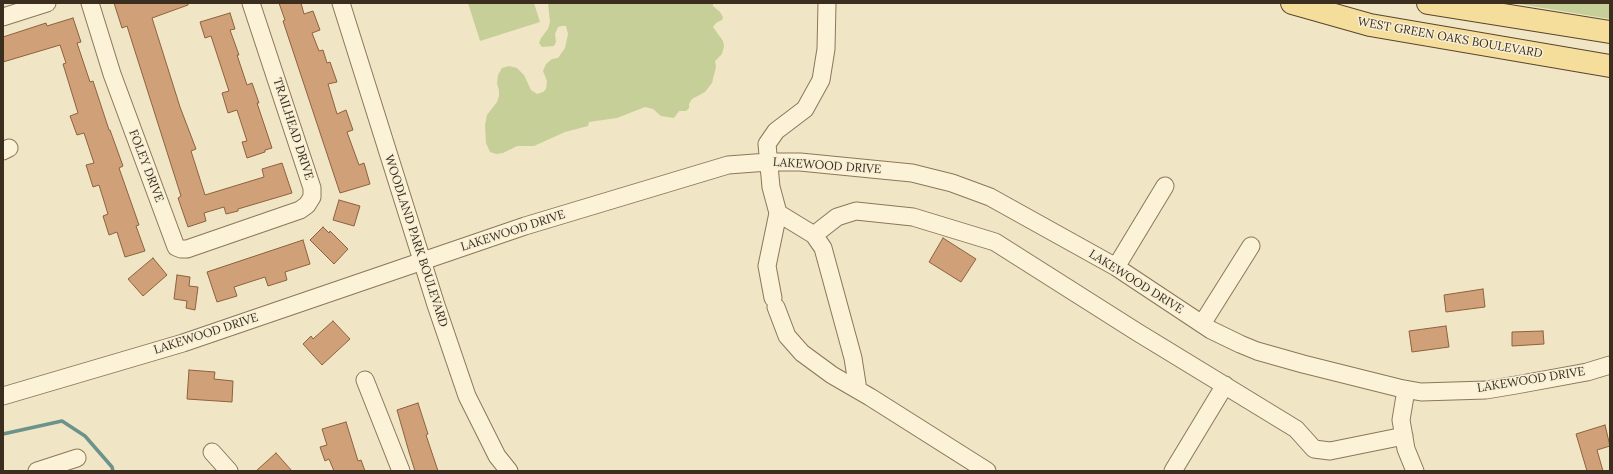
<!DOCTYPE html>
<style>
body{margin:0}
#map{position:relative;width:1613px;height:474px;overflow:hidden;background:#f0e5c4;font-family:Lora,serif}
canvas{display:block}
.frame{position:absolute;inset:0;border:4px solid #3c2e1e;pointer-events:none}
</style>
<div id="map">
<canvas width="1613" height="474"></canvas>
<div class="frame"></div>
</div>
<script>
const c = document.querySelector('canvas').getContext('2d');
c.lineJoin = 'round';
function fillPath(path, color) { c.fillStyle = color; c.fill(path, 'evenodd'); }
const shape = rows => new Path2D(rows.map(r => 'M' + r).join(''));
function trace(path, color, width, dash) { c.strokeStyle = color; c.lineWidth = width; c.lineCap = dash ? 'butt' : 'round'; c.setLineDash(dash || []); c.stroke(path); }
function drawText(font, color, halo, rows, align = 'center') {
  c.font = font + ' Lora,serif'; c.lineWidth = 3; c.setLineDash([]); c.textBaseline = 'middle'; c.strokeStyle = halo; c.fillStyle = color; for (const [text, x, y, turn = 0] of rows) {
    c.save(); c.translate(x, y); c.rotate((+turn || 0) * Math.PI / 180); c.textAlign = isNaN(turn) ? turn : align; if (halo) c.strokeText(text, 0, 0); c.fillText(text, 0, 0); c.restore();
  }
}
const green = shape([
 [468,3,534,3,540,22,480,41],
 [548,3,713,3,713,6,720,12,723,17,722,20,716,23,713,27,723,41,724,46,722,54,715,61,716,67,712,83,705,92,692,99,689,104,689,108,686,111,679,111,674,118,661,116,653,109,645,107,617,118,589,122,588,126,565,132,534,146,517,146,503,153,496,154,490,152,486,143,485,125,487,115,497,102,499,96,499,90,497,84,498,75,502,68,509,66,517,68,524,75,531,90,537,94,543,92,546,89,547,81,543,71,546,64,552,59,558,58,565,48,568,34,566,26,562,26,558,27,555,34,556,42,554,46,542,47,539,43,541,38,548,29,550,22],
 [1513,3,1610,3,1610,19]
]);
const stream = shape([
 [3,434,62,421,85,436,112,467,113,471]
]);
const building = shape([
 [114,3,188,3,188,5,152,18,180,107,196,149,191,151,205,195,264,177,262,169,282,163,292,193,238,209,238,211,226,214,224,207,204,213,206,221,188,227,178,198,181,196,127,26,122,28,114,3],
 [279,3,301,3,304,14,313,11,320,30,312,33,319,51,323,50,327,63,330,62,337,82,328,84,337,114,346,110,353,130,347,132,359,165,364,163,370,184,340,193,283,21,285,20,279,3],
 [230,13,235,29,230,30,239,55,237,55,247,85,252,83,259,103,257,103,272,148,265,150,265,152,247,158,242,142,247,141,237,110,228,113,222,93,229,91,211,36,205,38,200,22,230,13],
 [73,18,81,42,77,43,90,82,93,81,109,130,110,130,119,155,123,166,119,168,139,225,136,226,145,251,125,257,117,232,109,235,103,216,108,214,99,185,93,187,86,165,94,163,84,133,77,135,70,116,78,113,63,64,66,63,60,45,3,62,3,37,46,23,47,26,73,18],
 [339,200,360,206,354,226,333,220,339,200],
 [323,227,329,233,330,231,348,249,334,264,310,240,323,227],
 [943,238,976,259,961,282,929,262,943,238],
 [303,240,310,264,285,272,287,280,268,286,265,277,234,287,237,296,217,302,207,272,303,240],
 [153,258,167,275,143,296,128,279,153,258],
 [177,275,190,277,189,286,198,287,195,310,186,308,187,301,174,299,177,275],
 [1483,289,1485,307,1446,312,1444,295,1483,289],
 [333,321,350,339,322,365,303,344,311,336,313,339,333,321],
 [1446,326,1449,347,1412,352,1409,331,1446,326],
 [1543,331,1544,344,1512,346,1512,332,1543,331],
 [189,370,215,372,214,379,233,381,232,402,187,399,189,370],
 [418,403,428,434,426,435,438,471,415,471,409,452,397,410,418,403],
 [346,422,358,461,361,460,365,471,334,471,329,459,325,461,320,447,327,445,322,429,346,422],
 [1605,425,1610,446,1597,450,1603,471,1587,471,1576,434,1605,425],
 [276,453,292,471,256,471,276,453]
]);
const minor = shape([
 [90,3,112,74,176,247,181,249,187,249,300,210,307,205,312,197,312,188,251,3],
 [341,3,436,305,467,396,497,456,509,471],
 [3,17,47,3],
 [3,151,9,148],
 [778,213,814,235,823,248,853,358,858,390],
 [814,235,837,217,856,211,913,217,995,242,1137,332,1296,429,1314,449,1330,451,1404,436],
 [1116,267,1165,186],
 [773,298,767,266,778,213,771,187,767,144,776,131,805,109,821,80,826,49,827,3],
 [776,307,787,336,802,353,832,375,870,397,987,471],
 [1202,324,1251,246],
 [365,380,401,471],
 [1406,390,1401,420,1406,449,1415,471],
 [3,396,183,343,525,226,728,165,768,162,800,162,912,173,952,183,990,197,1116,267,1211,330,1240,344,1257,351,1303,364,1399,388,1421,392,1486,390,1516,385,1587,372,1610,365],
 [212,452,229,471],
 [37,471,77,458],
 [1173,471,1225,385]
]);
const major = shape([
 [1292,3,1370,25,1610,66],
 [1428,3,1610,32]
]);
const streetNames = [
 ["WEST GREEN OAKS BOULEVARD",1450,38,10],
 ["TRAILHEAD DRIVE",293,129,72],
 ["FOLEY DRIVE",146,166,69],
 ["LAKEWOOD DRIVE",827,166,4],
 ["LAKEWOOD DRIVE",513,231,-18],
 ["WOODLAND PARK BOULEVARD",416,241,72],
 ["LAKEWOOD DRIVE",1136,282,32],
 ["LAKEWOOD DRIVE",206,334,-18],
 ["LAKEWOOD DRIVE",1531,380,-9]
];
fillPath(green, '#c6cf97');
trace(stream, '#6c938b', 3.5);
fillPath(building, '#d0a178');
trace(building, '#8d613e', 1);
trace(minor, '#8c7759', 19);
trace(major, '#5a442e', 24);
trace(minor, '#fbf2d8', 17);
trace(major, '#f5dd9b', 22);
drawText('12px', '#3c2e1e', '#f7efd5', streetNames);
</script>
